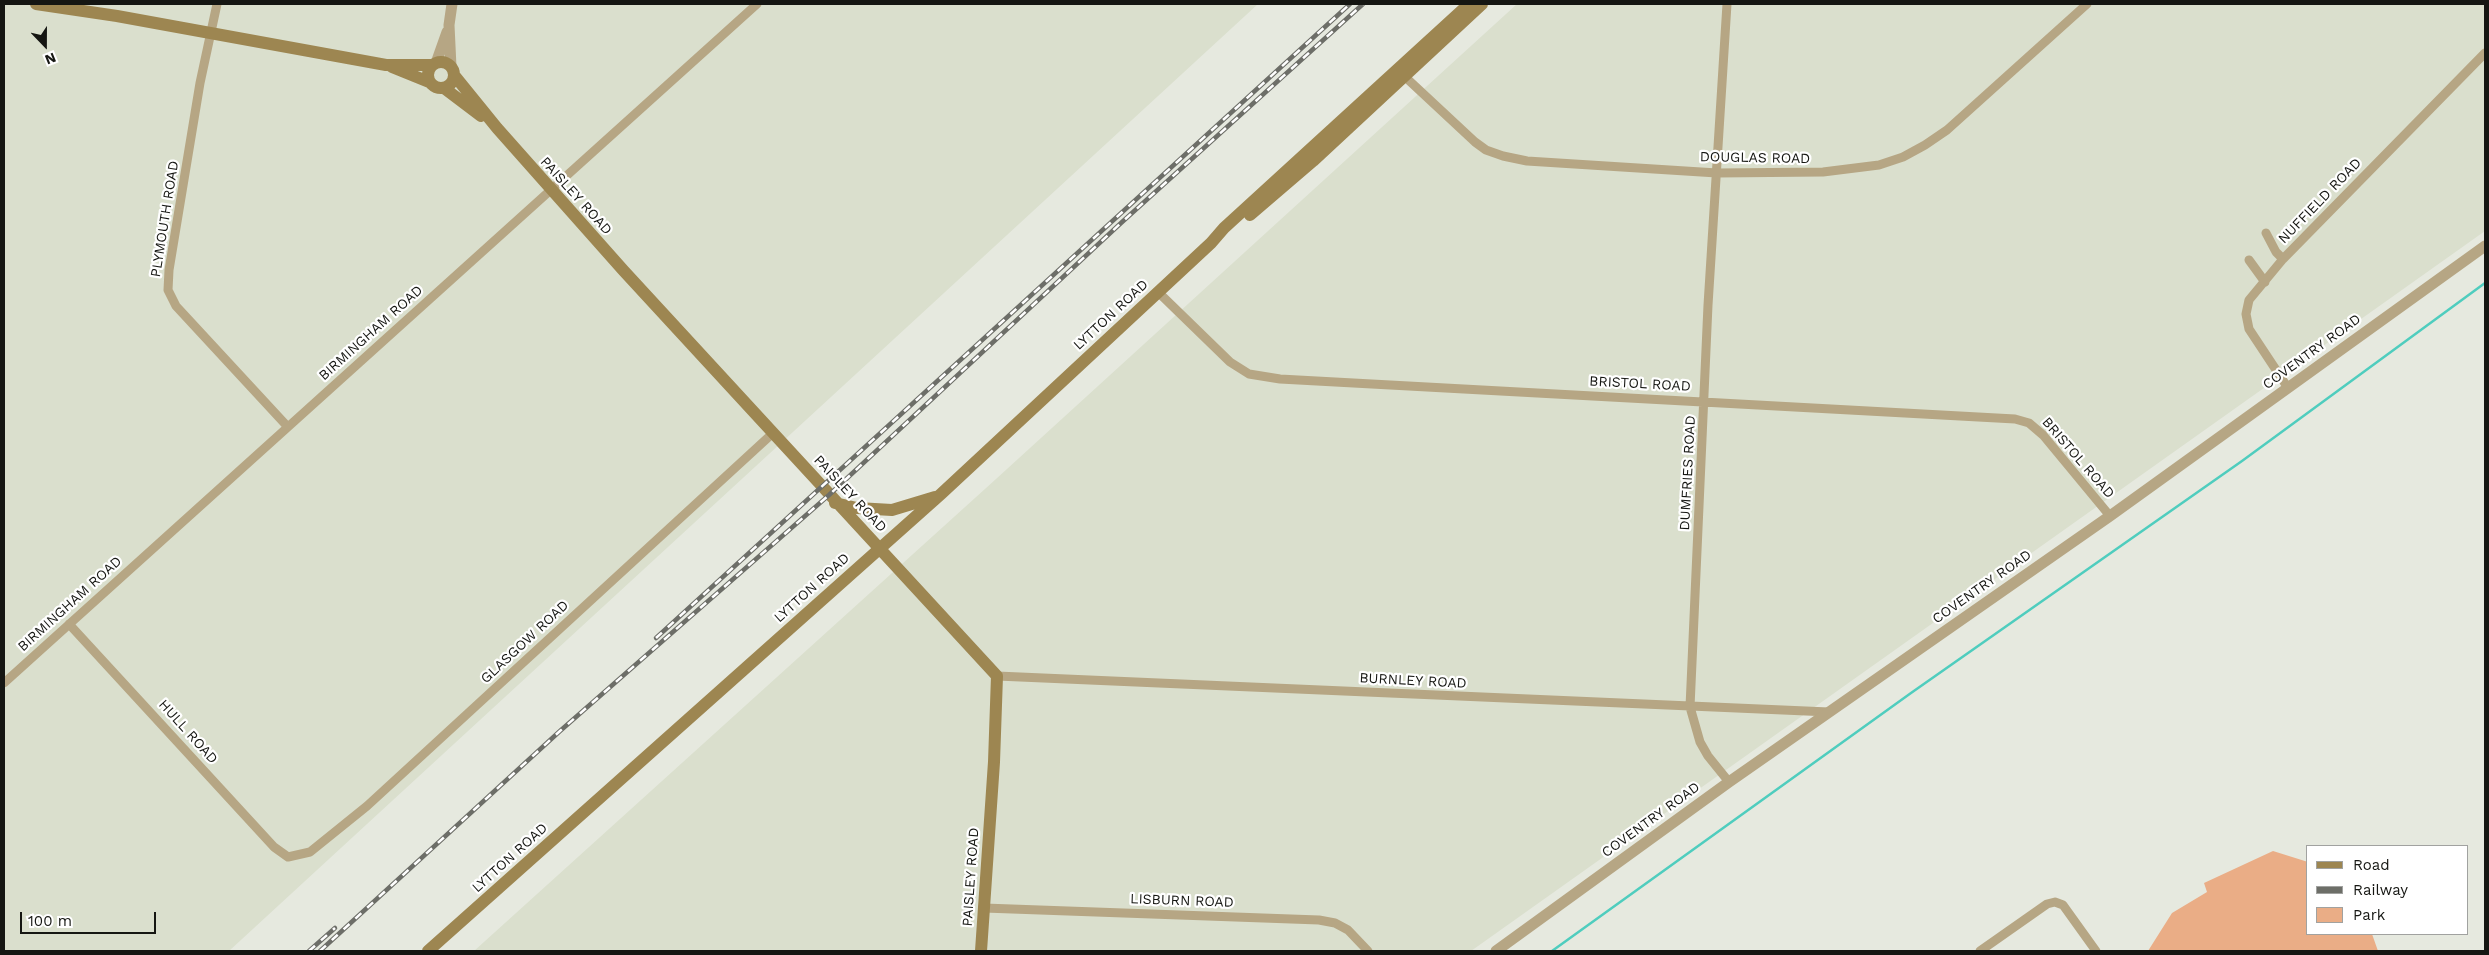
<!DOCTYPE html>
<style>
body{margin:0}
#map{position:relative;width:2489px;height:955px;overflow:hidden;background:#e6e9df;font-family:"Work Sans",sans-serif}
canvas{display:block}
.frame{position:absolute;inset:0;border:5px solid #151612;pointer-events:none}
.legend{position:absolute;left:2306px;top:845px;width:162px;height:90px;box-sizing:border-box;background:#fff;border:1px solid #a1a2a0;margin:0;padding:6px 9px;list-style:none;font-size:15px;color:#151612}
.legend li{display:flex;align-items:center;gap:10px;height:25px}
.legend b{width:25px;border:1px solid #a1a2a0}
.north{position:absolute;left:20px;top:20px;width:50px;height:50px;-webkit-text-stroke:4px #fff;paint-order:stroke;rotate:158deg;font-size:14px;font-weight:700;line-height:20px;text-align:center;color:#151612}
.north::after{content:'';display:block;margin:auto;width:18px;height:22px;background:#151612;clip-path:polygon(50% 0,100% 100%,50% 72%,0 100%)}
.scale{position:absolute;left:20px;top:912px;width:136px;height:22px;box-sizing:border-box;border:2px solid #151612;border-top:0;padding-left:6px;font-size:15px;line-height:18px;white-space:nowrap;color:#151612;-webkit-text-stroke:4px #fff;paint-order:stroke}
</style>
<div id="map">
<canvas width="2489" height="955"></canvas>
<div class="frame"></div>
<ul class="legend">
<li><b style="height:6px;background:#9d8651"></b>Road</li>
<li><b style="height:6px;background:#6d6e68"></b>Railway</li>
<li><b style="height:14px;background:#eaad86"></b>Park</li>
</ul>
<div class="north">N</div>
<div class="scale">100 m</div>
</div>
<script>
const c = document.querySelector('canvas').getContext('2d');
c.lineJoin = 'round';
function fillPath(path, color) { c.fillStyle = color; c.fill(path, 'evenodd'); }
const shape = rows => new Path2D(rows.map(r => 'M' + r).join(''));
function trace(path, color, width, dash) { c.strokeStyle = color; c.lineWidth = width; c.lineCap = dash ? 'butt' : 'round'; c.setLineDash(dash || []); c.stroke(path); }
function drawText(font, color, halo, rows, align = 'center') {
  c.font = font + ' "Work Sans",sans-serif'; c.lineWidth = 4.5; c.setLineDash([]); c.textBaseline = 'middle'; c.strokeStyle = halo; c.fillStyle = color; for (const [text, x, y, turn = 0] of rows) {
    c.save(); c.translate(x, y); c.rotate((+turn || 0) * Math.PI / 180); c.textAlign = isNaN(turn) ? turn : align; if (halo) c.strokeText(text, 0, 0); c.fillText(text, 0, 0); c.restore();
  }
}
const built = shape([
 [4,4,1258,4,229,951,4,951],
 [1517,4,2485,4,2485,231,1471,951,474,951,996,479]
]);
const green = shape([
 [2273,851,2308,862,2308,934,2372,934,2378,951,2148,951,2172,913,2207,892,2204,883]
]);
const stream = shape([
 [1552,951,1911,693,2242,461,2485,283]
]);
const minor = shape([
 [217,4,200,83,169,270,168,290,176,306,287,426],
 [1727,4,1708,305,1690,707,1700,742,1708,756,1729,782],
 [1402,74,1475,142,1486,150,1503,156,1527,161,1717,173,1823,172,1879,165,1903,157,1925,145,1947,130,2087,4],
 [2266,233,2276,252,2283,259],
 [2249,260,2265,282],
 [1158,292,1230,362,1249,374,1280,379,2015,419,2029,423,2043,435,2110,516],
 [2288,388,2249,329,2246,314,2249,300,2283,259,2485,53],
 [69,624,274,847,288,857,310,852,367,806,773,433],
 [997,676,1829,712],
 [4,683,757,4],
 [984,908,1319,920,1335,923,1348,930,1368,951],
 [1980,951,2047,904,2055,902,2063,905,2096,951]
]);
const tertiary = shape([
 [436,63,447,32],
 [451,67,449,25,452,4],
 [1496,951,1729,782,2110,516,2485,246]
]);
const secondary = shape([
 [36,4,117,16,386,65,432,65],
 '428 75a13 13 0 1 1 26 0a13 13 0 1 1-26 0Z',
 [392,67,429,82],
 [454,75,497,128,623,270,997,676,994,762,981,951],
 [444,88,481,116],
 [1250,215,1313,161,1482,4],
 [835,503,857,508,892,510,935,497],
 [428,951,941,494,1211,243,1224,228,1469,4]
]);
const rail = shape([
 [656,638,1350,4],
 [309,951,335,928],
 [320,951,560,731,829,495,1121,223,1363,4]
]);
const streetNames = [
 ["DOUGLAS ROAD",1755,158,1],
 ["PAISLEY ROAD",576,196,48],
 ["NUFFIELD ROAD",2320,201,-46],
 ["PLYMOUTH ROAD",165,219,-81],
 ["LYTTON ROAD",1111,315,-43],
 ["BIRMINGHAM ROAD",371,333,-42],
 ["COVENTRY ROAD",2312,352,-36],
 ["BRISTOL ROAD",1640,384,3],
 ["BRISTOL ROAD",2078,458,49],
 ["DUMFRIES ROAD",1688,473,-87],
 ["PAISLEY ROAD",850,494,47],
 ["COVENTRY ROAD",1982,587,-35],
 ["LYTTON ROAD",812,588,-42],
 ["BIRMINGHAM ROAD",70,604,-42],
 ["GLASGOW ROAD",525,642,-43],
 ["BURNLEY ROAD",1413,681,3],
 ["HULL ROAD",188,732,48],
 ["COVENTRY ROAD",1651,820,-36],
 ["LYTTON ROAD",510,858,-42],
 ["PAISLEY ROAD",971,877,-86],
 ["LISBURN ROAD",1182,901,2]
];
fillPath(built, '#dadfcd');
fillPath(green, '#eaad86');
trace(stream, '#4fcdbe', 2.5);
trace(minor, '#b6a684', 9);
trace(tertiary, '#b6a684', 11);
trace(secondary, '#9d8651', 12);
trace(rail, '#6d6e68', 4.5);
trace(rail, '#fff', 2.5, [8]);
drawText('14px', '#151612', '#fff', streetNames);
</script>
